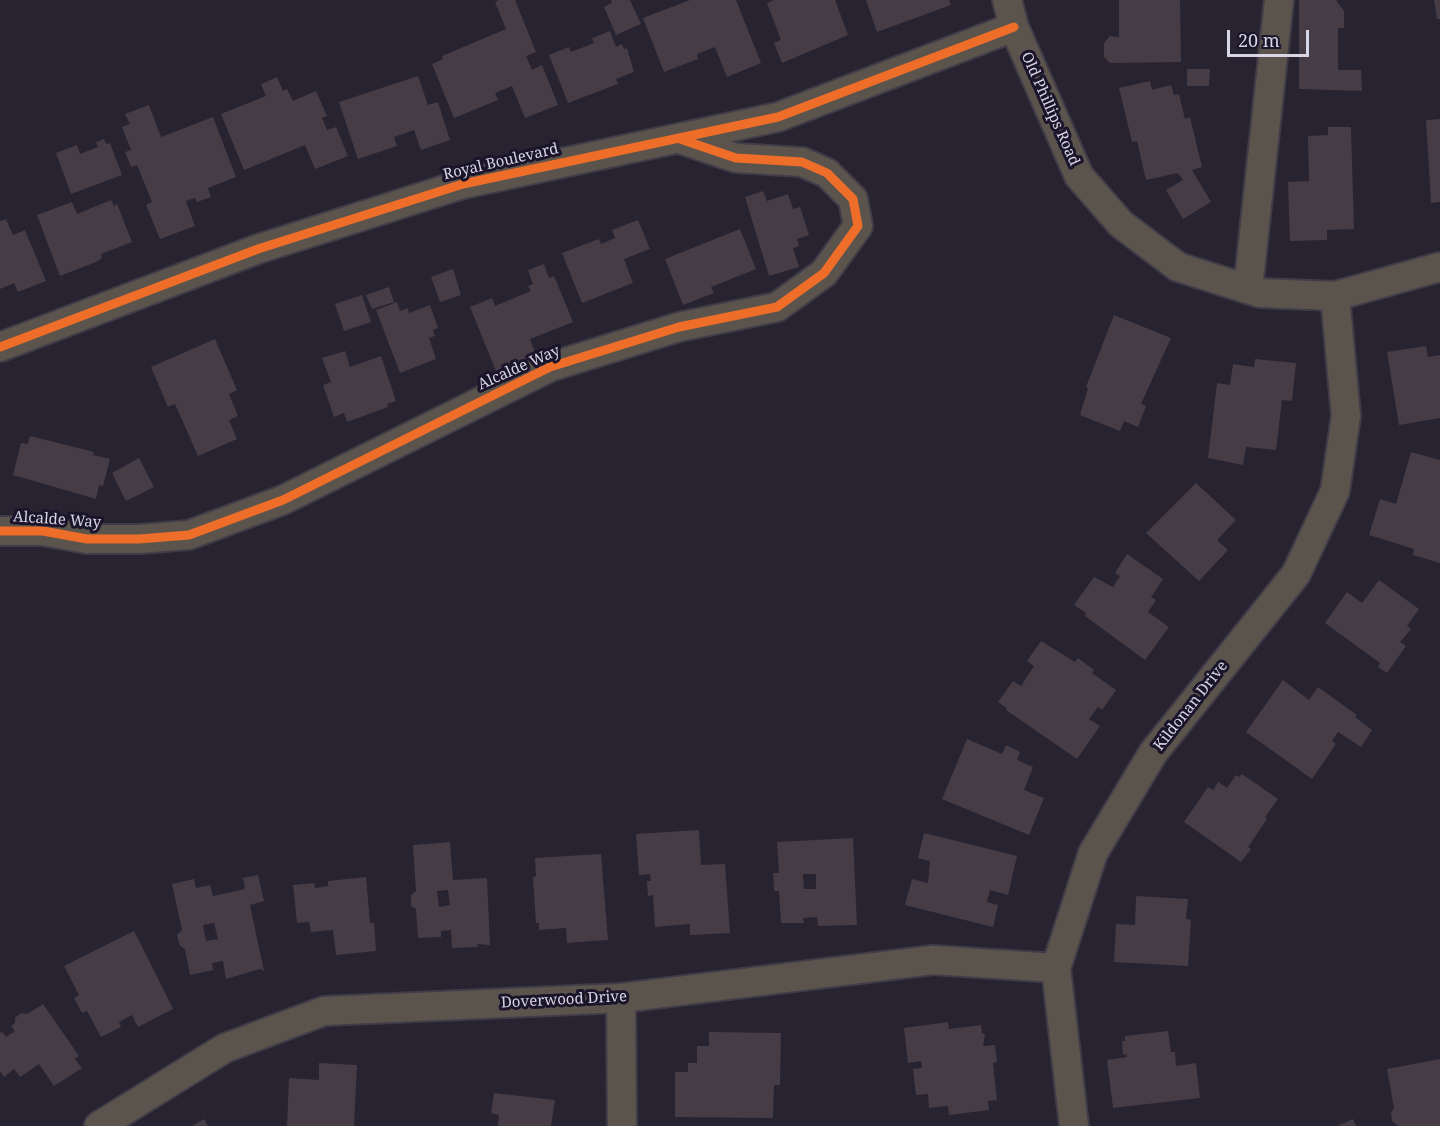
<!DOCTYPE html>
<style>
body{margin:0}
#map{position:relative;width:1440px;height:1126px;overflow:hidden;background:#272330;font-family:"Noto Serif",serif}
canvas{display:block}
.scale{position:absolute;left:1227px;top:30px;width:82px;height:27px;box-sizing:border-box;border:3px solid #d8d5e5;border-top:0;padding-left:8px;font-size:18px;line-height:21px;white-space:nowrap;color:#d8d5e5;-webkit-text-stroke:4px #1a152b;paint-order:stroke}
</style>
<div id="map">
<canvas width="1440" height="1126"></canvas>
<div class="scale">20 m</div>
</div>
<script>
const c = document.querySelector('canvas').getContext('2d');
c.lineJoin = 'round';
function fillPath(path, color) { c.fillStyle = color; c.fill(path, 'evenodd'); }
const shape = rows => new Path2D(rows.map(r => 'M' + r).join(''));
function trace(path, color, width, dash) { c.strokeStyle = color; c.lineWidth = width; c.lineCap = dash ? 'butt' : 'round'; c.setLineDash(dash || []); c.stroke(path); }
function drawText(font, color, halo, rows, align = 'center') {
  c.font = font + ' "Noto Serif",serif'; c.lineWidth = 6; c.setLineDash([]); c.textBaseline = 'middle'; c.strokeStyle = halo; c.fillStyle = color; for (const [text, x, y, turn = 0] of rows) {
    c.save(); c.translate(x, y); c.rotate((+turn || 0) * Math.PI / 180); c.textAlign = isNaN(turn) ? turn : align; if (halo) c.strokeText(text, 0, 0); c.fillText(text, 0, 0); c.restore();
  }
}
const building = shape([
 [499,0,515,0,536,52,526,56,532,70,542,65,558,105,525,118,512,86,495,93,498,100,454,118,432,64,443,59,442,56,506,29,495,2],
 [611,0,630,0,641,24,616,35,604,7,612,3],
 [690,0,736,0,761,63,727,77,715,47,697,54,698,59,664,72,643,18],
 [774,0,835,0,848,35,782,63,774,43,781,40,767,3],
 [866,0,949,0,951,5,877,32],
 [1119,0,1180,0,1181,62,1110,63,1104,57,1104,43,1110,36,1119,37],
 [1299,0,1336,0,1344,11,1344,28,1338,28,1338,70,1361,70,1362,91,1299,89],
 [1434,0,1440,0,1440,19,1437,19],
 [610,31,616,47,622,44,624,49,627,48,634,72,616,79,618,84,568,103,549,55,569,47,571,52,594,43,592,38],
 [1187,69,1210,69,1209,86,1187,86],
 [418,76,428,105,438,102,450,140,421,150,414,130,394,137,397,146,358,159,339,102],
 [277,77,283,91,287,89,293,101,316,91,327,116,322,118,327,130,336,127,348,156,315,169,305,145,244,170,221,114,266,96,261,84],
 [1150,81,1152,90,1171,85,1174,95,1179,94,1185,119,1190,117,1202,167,1192,170,1211,202,1183,219,1166,190,1183,180,1178,173,1146,180,1137,141,1132,142,1119,88],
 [149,105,161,137,213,117,236,177,208,188,211,197,197,202,195,198,186,201,195,226,160,239,146,205,152,202,137,165,131,167,125,152,131,150,122,127,130,124,125,114],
 [1440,119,1440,202,1431,203,1426,120],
 [1328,127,1351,127,1354,229,1327,230,1327,240,1290,241,1288,182,1309,181,1308,136,1328,135],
 [104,139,106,144,110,143,122,175,71,194,56,153,77,145,80,154,98,147,96,142],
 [763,191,767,201,788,194,793,209,800,207,809,235,797,239,799,246,793,248,799,267,769,276,745,197],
 [111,200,114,206,117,204,132,242,101,254,102,258,96,262,60,276,37,215,72,202,77,214],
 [6,219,13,235,25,230,46,281,18,292,14,283,0,289,0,221],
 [638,220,650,249,624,259,633,283,582,303,562,253,599,239,601,244,615,238,612,230],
 [740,229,756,269,711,287,714,293,683,305,665,259],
 [544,264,549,278,554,276,573,322,530,339,536,355,496,371,470,307,492,298,495,306,531,291,528,286,533,284,528,270],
 [453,269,461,295,440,302,431,277],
 [389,287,394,302,372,309,366,295],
 [362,295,371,322,344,331,335,304],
 [397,302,400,311,408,308,409,313,430,305,438,328,433,330,435,336,429,338,436,359,400,373,376,310],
 [1114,315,1171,338,1141,404,1146,406,1138,427,1124,421,1120,431,1080,415,1088,388,1086,387],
 [215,339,237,390,229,394,238,416,229,420,237,439,198,456,175,404,168,407,151,367],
 [1426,346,1428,357,1440,355,1440,418,1399,425,1387,352],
 [345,351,350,367,381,356,396,401,387,404,388,407,347,422,344,413,334,417,323,385,331,382,322,358],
 [1255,359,1296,363,1292,401,1282,400,1276,450,1246,447,1243,465,1208,458,1217,383,1230,385,1233,364,1254,367],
 [30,436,94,452,93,455,110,459,103,486,99,485,96,499,13,475,21,443,28,444],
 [1411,452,1440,460,1440,563,1413,555,1414,549,1369,535,1380,499,1396,504],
 [139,458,154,487,126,501,112,473],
 [1196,483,1236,520,1217,540,1228,550,1199,581,1146,533],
 [1127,554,1163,579,1151,597,1156,600,1148,612,1169,627,1145,660,1085,616,1086,613,1074,605,1094,577,1113,587,1120,576,1115,573],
 [1379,580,1419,609,1407,626,1411,629,1400,642,1406,646,1387,673,1378,667,1380,663,1325,623,1347,592,1362,603],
 [1041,641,1075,662,1078,658,1094,670,1092,673,1116,690,1102,710,1098,707,1089,719,1100,726,1077,759,1006,710,1007,708,998,702,1013,681,1021,686,1034,666,1027,661],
 [1283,680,1309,700,1318,687,1357,715,1355,717,1372,730,1361,747,1338,732,1332,741,1336,744,1312,779,1246,732],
 [967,739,1002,754,1006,745,1020,752,1017,760,1033,767,1024,790,1044,798,1029,835,942,799],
 [1242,774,1278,799,1265,817,1267,819,1248,847,1251,849,1241,862,1184,822,1208,787,1213,790,1218,782,1227,788,1236,775,1239,777],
 [699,830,701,865,725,864,730,933,690,935,690,924,655,927,653,895,648,896,647,881,651,881,650,874,639,875,636,834],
 [924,833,1017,856,1008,895,990,890,987,902,998,905,993,927,905,905,912,879,928,883,930,861,918,858],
 [853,838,857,925,818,926,817,917,803,918,804,923,781,923,779,891,774,891,773,873,779,873,777,842],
 [803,874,816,874,816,889,804,889],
 [450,842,453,880,487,878,490,945,477,944,478,947,452,948,451,930,441,931,441,937,418,938,416,909,411,906,411,895,416,891,413,845],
 [448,890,450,905,439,907,437,891],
 [601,854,608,940,567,943,566,928,539,930,539,923,536,923,533,877,536,876,535,858],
 [258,875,264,901,250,905,264,971,260,969,226,979,223,961,212,963,213,970,190,975,185,949,180,946,177,935,182,930,172,884,194,879,196,888,210,885,213,896,245,889,243,878],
 [214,923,218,939,206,941,203,925],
 [366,877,370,923,374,923,376,951,336,955,333,930,311,932,309,922,297,923,293,885,314,883,315,888,328,886,328,881],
 [1136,896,1188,899,1186,919,1191,920,1188,966,1114,962,1116,924,1135,925],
 [134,931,173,1009,138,1027,132,1015,119,1022,121,1027,101,1037,87,1011,82,1013,74,998,79,995,64,966],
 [43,1004,79,1056,75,1059,82,1068,54,1086,39,1064,20,1077,14,1069,4,1077,0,1071,0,1033,2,1032,6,1037,15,1031,11,1026,15,1023,15,1018,21,1013,27,1014],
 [948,1022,949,1029,981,1025,982,1033,985,1035,983,1046,995,1045,997,1062,993,1063,997,1100,988,1101,989,1110,949,1115,948,1106,929,1108,928,1094,916,1095,913,1069,922,1068,921,1061,908,1063,904,1028],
 [1168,1031,1171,1052,1175,1052,1176,1066,1196,1063,1200,1098,1113,1108,1107,1060,1127,1057,1126,1054,1123,1055,1122,1041,1125,1041,1125,1036],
 [709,1032,781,1033,780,1085,774,1085,773,1118,675,1117,675,1072,688,1072,688,1063,697,1063,697,1046,709,1046],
 [1440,1059,1440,1126,1398,1126,1392,1121,1391,1113,1394,1108,1387,1069],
 [319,1063,357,1065,354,1126,287,1126,289,1078,319,1080],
 [494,1093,555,1100,551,1126,498,1126,499,1115,491,1113],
 [204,1119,208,1126,192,1126],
 [1353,1119,1356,1126,1337,1126]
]);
const minor = shape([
 [1007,0,1014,27,1079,176,1121,224,1178,267,1260,293,1335,296,1440,267],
 [1248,289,1279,0],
 [0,347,258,249,463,184,778,117,1014,27],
 [0,531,43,531,87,539,139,539,189,535,283,500,550,367,679,327,777,307,824,273,858,226,853,199,827,173,802,162,736,158,680,139],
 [621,998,622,1126],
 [99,1126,225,1048,324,1011,621,998,933,960,1056,968],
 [1074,1126,1056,968,1093,853,1153,753,1296,574,1335,491,1346,416,1335,296]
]);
const cycleway = shape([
 [0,347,258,249,463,184,778,117,1014,27],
 [0,531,43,531,87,539,139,539,189,535,283,500,550,367,679,327,777,307,824,273,858,226,853,199,827,173,802,162,736,158,680,139]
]);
const streetNames = [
 ["Old Phillips Road",1050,109,66],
 ["Royal Boulevard",501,162,-13],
 ["Alcalde Way",519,368,-24],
 ["Alcalde Way",57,520,4],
 ["Kildonan Drive",1191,706,-52],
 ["Doverwood Drive",564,1000,-3]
];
fillPath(building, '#463c46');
trace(minor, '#413d48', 32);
trace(minor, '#5b544d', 28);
trace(cycleway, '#ee6e29', 9);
drawText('15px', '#d8d5e5', '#1a152b', streetNames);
</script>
